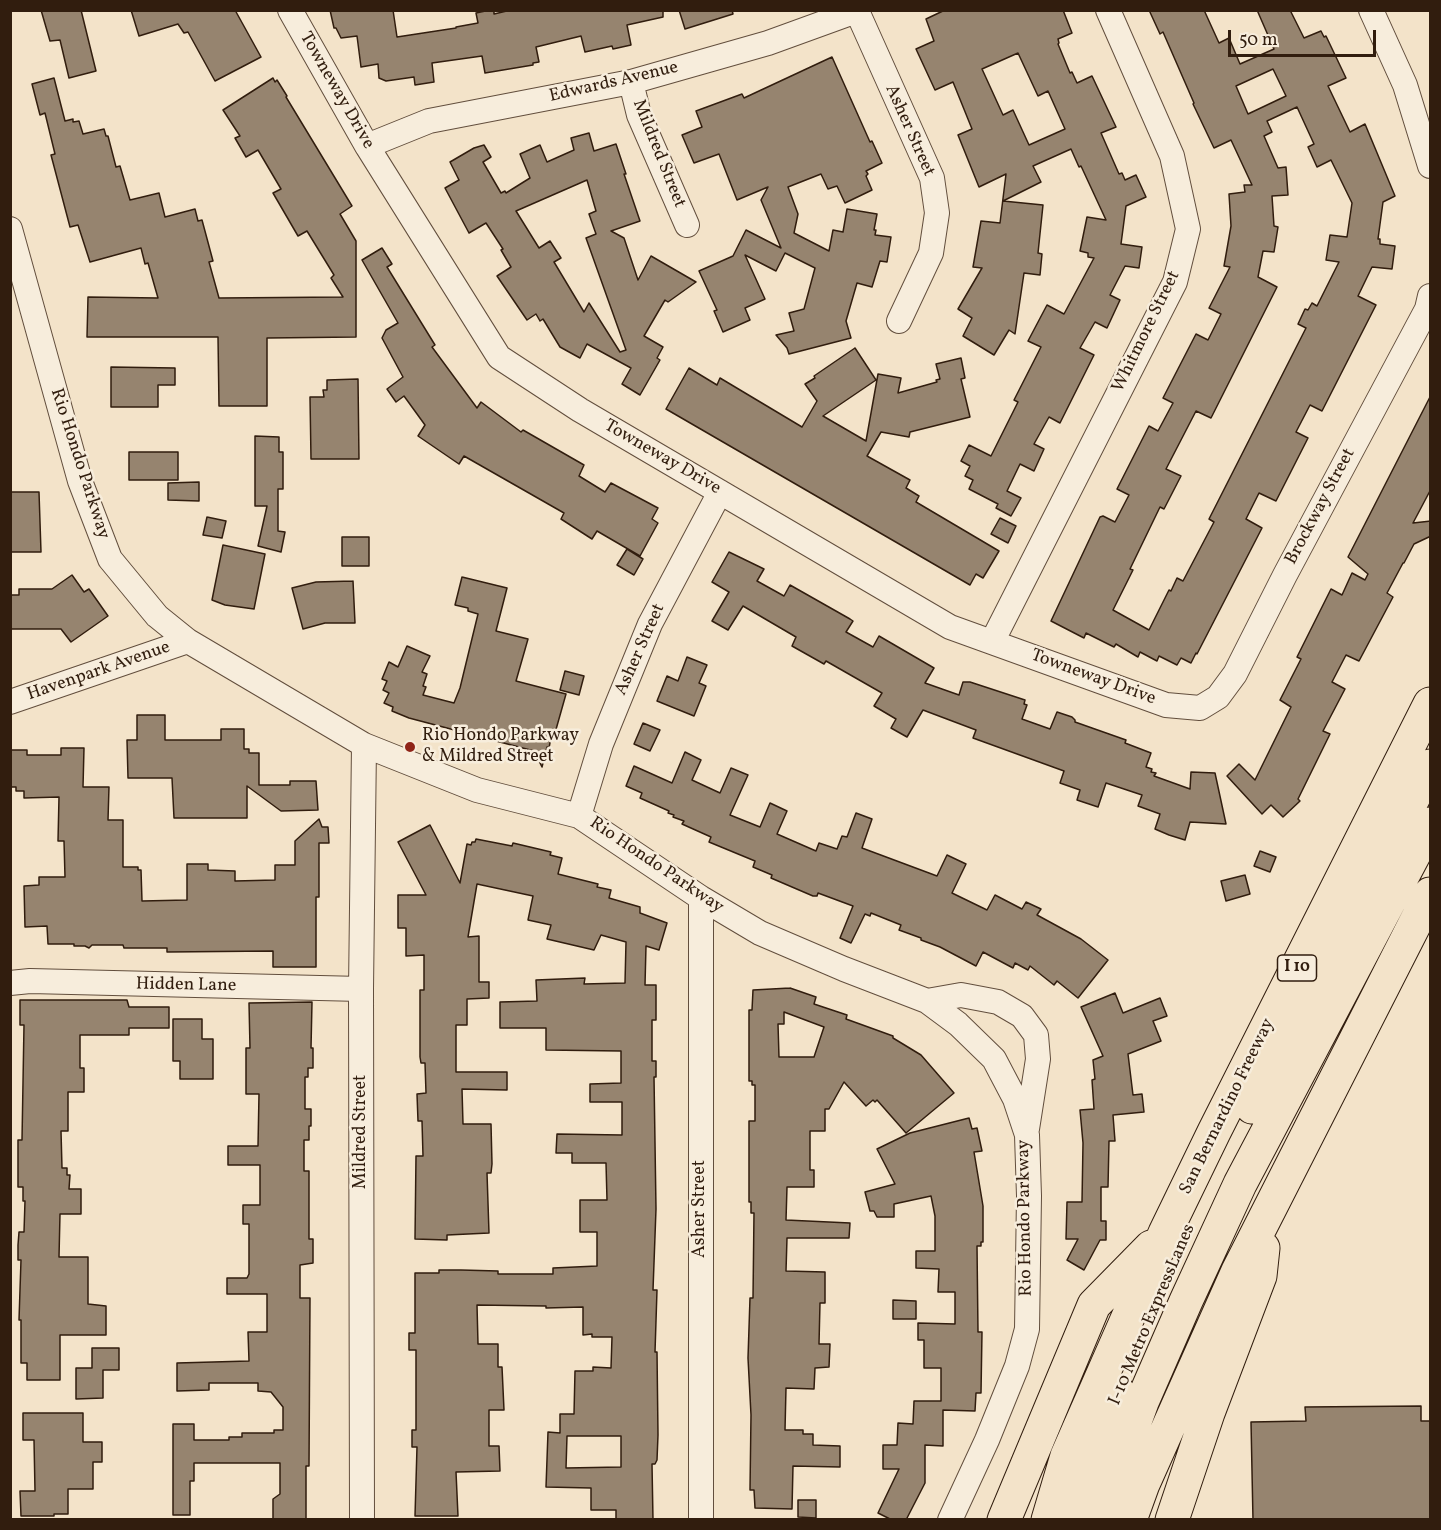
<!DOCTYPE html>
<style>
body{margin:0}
#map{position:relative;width:1441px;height:1530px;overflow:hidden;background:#f3e3c9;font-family:Vollkorn,serif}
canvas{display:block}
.frame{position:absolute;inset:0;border:12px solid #311d0e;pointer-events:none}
.scale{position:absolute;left:1228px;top:30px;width:148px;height:27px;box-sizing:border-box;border:3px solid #311d0e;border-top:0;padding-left:8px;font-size:18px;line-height:21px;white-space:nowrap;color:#311d0e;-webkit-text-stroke:4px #f7eddc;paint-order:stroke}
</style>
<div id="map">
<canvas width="1441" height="1530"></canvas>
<div class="frame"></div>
<div class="scale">50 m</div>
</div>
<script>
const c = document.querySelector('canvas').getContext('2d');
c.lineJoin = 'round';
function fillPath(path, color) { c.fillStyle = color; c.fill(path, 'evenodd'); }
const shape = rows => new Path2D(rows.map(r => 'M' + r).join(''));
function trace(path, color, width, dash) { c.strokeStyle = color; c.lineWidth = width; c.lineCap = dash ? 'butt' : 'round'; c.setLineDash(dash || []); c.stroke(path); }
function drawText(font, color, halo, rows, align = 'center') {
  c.font = font + ' Vollkorn,serif'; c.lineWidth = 5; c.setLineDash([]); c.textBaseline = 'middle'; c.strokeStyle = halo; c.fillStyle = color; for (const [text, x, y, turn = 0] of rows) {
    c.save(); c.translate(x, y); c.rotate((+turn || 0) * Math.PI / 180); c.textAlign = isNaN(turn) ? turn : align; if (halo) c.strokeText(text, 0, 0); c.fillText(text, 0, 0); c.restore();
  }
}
const building = shape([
 [41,10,81,10,96,71,69,78,60,40,50,41,41,10],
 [131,10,235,10,261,57,215,81,188,32,184,33,178,24,139,36,131,10],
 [330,10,393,10,397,37,456,28,456,27,478,23,476,13,490,10,494,10,494,14,511,10,663,10,663,17,627,25,631,45,613,49,612,46,585,52,581,36,536,47,539,62,533,63,533,65,485,73,482,56,432,63,434,82,415,85,414,77,386,81,379,78,378,64,361,67,357,36,341,38,336,28,334,28,330,10],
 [679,10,732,10,733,14,685,29,679,10],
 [945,10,1063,10,1072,33,1058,39,1059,43,1058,44,1070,73,1072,72,1077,83,1092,76,1116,127,1101,133,1119,174,1122,173,1125,180,1136,175,1146,197,1126,206,1121,244,1142,247,1139,268,1125,266,1110,295,1120,300,1107,328,1095,322,1080,348,1094,355,1060,423,1049,417,1034,444,1044,449,1034,471,1020,464,1007,491,1021,498,1011,516,996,508,998,504,969,489,973,480,965,476,970,466,961,461,969,445,991,456,1018,402,1014,400,1041,347,1028,341,1047,305,1064,314,1094,258,1088,257,1088,253,1080,251,1087,217,1106,220,1081,166,1079,167,1071,149,1033,166,1041,182,1003,201,1043,205,1038,253,1042,254,1040,275,1024,273,1015,334,1009,330,994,355,963,336,972,318,958,309,982,268,973,267,981,221,1000,223,1006,174,979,187,958,135,972,129,953,82,935,90,916,49,934,41,926,19,945,10],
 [1018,53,1038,96,1048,91,1065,129,1029,145,1013,110,1003,115,982,69,1018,53],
 [1149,10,1204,10,1219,43,1229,38,1240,64,1274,49,1257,10,1290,10,1304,38,1321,31,1324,37,1326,36,1346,78,1328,86,1350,132,1365,124,1395,196,1383,202,1378,239,1380,239,1380,244,1395,246,1392,269,1372,267,1358,296,1376,305,1322,411,1310,405,1296,432,1308,438,1276,501,1259,493,1246,519,1262,528,1197,654,1196,653,1191,663,1181,658,1177,665,1159,656,1157,661,1140,652,1138,657,1116,644,1114,647,1086,633,1084,638,1051,621,1100,517,1103,516,1115,522,1129,495,1117,489,1149,426,1158,431,1173,403,1163,398,1196,334,1208,340,1221,314,1209,308,1230,267,1224,266,1231,226,1229,194,1245,192,1244,185,1252,185,1231,140,1214,148,1193,104,1194,103,1163,32,1160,34,1149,10],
 [1273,69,1286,96,1248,114,1236,86,1273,69],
 [1297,107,1314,144,1308,147,1317,167,1331,160,1352,203,1347,237,1330,235,1326,260,1339,262,1317,306,1312,303,1308,310,1305,309,1298,324,1306,328,1209,519,1214,522,1183,581,1177,578,1171,591,1169,590,1149,630,1113,610,1133,570,1130,569,1160,507,1164,509,1181,476,1166,469,1196,411,1211,418,1277,287,1258,277,1263,251,1274,252,1278,227,1274,226,1272,196,1288,195,1286,167,1278,168,1264,136,1272,132,1267,121,1297,107],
 [832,57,870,142,872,141,882,163,866,171,868,174,866,176,872,190,845,203,837,186,828,189,821,174,788,187,798,214,794,233,829,251,833,230,843,232,847,209,877,214,874,230,876,230,875,235,891,237,887,262,880,261,872,287,857,283,846,321,851,338,789,354,787,348,776,335,794,331,789,313,804,309,815,268,785,253,776,271,745,255,765,299,745,308,750,320,723,332,714,311,717,310,699,271,733,256,746,230,781,248,761,200,768,187,737,200,719,154,694,163,682,135,702,127,696,111,742,94,744,98,832,57],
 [54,78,65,121,73,119,73,122,79,121,83,134,104,129,106,136,108,136,116,167,120,166,130,200,159,193,165,217,195,209,198,221,202,220,213,261,209,262,219,298,343,297,331,278,334,275,307,231,298,236,273,193,281,189,258,150,246,157,235,138,240,136,223,110,273,78,275,82,277,80,287,96,286,97,352,206,340,214,356,241,356,337,267,338,267,406,219,406,218,337,87,337,88,297,158,298,148,263,145,264,141,248,90,262,78,225,70,227,51,155,55,154,45,113,40,115,32,84,54,78],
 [589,133,594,151,616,144,626,174,624,174,640,221,611,231,624,238,638,280,651,256,696,282,668,302,665,300,644,336,663,347,657,358,660,360,640,395,622,384,631,368,587,344,580,358,560,347,543,319,540,321,536,314,527,320,497,276,511,267,501,250,503,249,486,223,469,233,445,188,459,180,450,162,474,148,484,145,491,157,483,162,501,193,505,191,506,193,530,178,520,154,540,145,547,162,574,150,571,138,589,133],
 [587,180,596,211,589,214,596,234,586,238,626,350,620,352,589,303,584,312,554,262,561,258,550,241,539,248,516,211,587,180],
 [382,248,392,264,387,267,435,345,432,347,477,408,481,402,521,432,523,430,584,465,579,476,605,492,611,483,658,508,652,519,658,523,640,556,597,531,592,539,561,519,564,513,464,456,459,464,418,436,425,425,404,396,396,402,387,389,403,377,382,338,386,330,398,323,362,260,382,248],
 [855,348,876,380,823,416,866,441,878,374,901,378,898,393,937,382,936,380,940,379,936,364,961,358,965,378,961,379,970,417,910,432,909,437,881,432,867,456,910,480,906,488,919,496,916,502,999,551,983,578,976,574,970,585,666,409,689,368,717,385,720,378,802,427,817,401,805,384,815,378,814,376,855,348],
 [111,367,175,368,175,385,158,385,158,407,111,407,111,367],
 [358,379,359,459,311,459,310,397,324,397,323,390,327,390,327,380,358,379],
 [1431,395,1431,489,1413,523,1431,521,1431,536,1414,544,1404,563,1403,563,1387,593,1393,597,1359,661,1346,655,1332,682,1345,689,1323,731,1330,734,1298,799,1300,801,1283,817,1271,805,1262,814,1227,776,1239,764,1255,780,1291,707,1280,700,1301,659,1297,657,1331,589,1342,595,1352,573,1365,580,1368,574,1348,557,1431,395],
 [255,436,279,437,279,452,283,452,283,489,278,489,278,531,285,532,281,552,258,546,267,506,255,506,255,436],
 [129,452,178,452,178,480,129,480,129,452],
 [199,482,199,501,168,500,168,483,199,482],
 [10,492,39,492,41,552,10,552,10,492],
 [207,517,226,521,222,538,203,535,207,517],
 [1000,518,1016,526,1008,543,991,534,1000,518],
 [342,537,369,537,369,566,342,566,342,537],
 [223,545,265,554,254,609,225,605,212,600,223,545],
 [627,549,643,559,634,575,617,565,627,549],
 [729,552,764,569,757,581,784,596,790,585,850,619,853,621,846,632,873,647,879,636,934,668,925,683,959,695,963,682,970,682,1025,700,1024,704,1027,705,1022,719,1050,729,1057,712,1072,717,1075,720,1075,722,1126,740,1125,743,1151,753,1146,767,1152,769,1151,772,1156,773,1154,776,1190,789,1191,772,1215,773,1226,824,1190,822,1185,840,1169,835,1155,829,1160,814,1138,806,1142,795,1106,783,1098,807,1077,800,1080,790,1060,783,1064,771,973,738,976,730,923,710,907,737,891,728,896,719,874,706,882,693,826,661,824,664,792,646,796,637,743,606,728,630,712,621,729,592,712,582,729,552],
 [72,575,84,592,89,589,108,616,71,642,61,629,10,629,10,595,19,595,19,589,52,589,72,575],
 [462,577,507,588,496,631,528,639,516,681,566,694,555,733,552,732,549,748,547,747,542,767,534,751,409,718,392,711,393,707,384,703,389,693,383,690,387,681,382,679,389,662,398,667,407,646,430,656,422,672,427,674,423,686,426,687,423,695,454,703,460,688,478,614,468,611,468,608,455,605,462,577],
 [353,581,355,623,325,623,303,629,292,588,316,582,353,581],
 [687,657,707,665,699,683,706,686,694,716,657,701,667,676,678,681,687,657],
 [565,671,584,676,579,695,560,690,565,671],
 [137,715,165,715,165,740,221,740,221,729,244,729,244,749,249,749,249,753,259,753,259,785,290,785,290,781,316,781,318,810,281,811,247,786,247,818,174,818,172,778,128,778,127,740,137,740,137,715],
 [643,723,660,730,650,751,634,744,643,723],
 [61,748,84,748,83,787,109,787,108,820,123,820,123,867,138,867,138,870,141,870,142,901,187,900,187,864,208,864,208,870,235,871,235,881,275,880,275,865,295,865,295,841,319,819,322,827,328,827,329,843,319,843,319,897,316,897,316,967,273,967,273,951,167,952,167,948,124,948,123,945,92,945,89,948,85,946,74,946,74,944,48,944,47,926,25,927,24,886,39,885,39,877,65,877,64,841,58,841,59,797,24,798,24,791,16,791,16,787,10,787,10,750,27,750,27,755,61,755,61,748],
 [685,752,701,760,692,780,720,793,731,768,748,775,730,815,760,827,770,803,787,811,777,834,816,851,819,843,837,849,842,836,847,837,856,813,872,819,862,848,937,876,947,855,966,864,952,893,987,910,995,895,1022,909,1026,902,1041,909,1037,915,1081,939,1108,960,1078,998,1057,981,1054,985,1030,966,1028,970,1015,963,1013,968,983,952,976,966,940,947,921,940,921,938,899,930,901,925,871,913,870,916,865,914,851,943,840,938,853,906,818,893,817,896,813,896,771,878,772,875,753,867,755,861,709,842,711,837,682,824,684,821,673,817,674,815,668,813,669,811,640,798,642,793,626,786,634,766,672,783,685,752],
 [430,825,460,883,467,844,471,845,472,842,475,842,476,839,512,846,513,843,551,852,550,855,562,858,558,874,598,884,597,887,611,890,609,898,640,907,640,913,667,923,659,950,646,946,645,985,656,985,656,1020,652,1020,652,1061,656,1061,656,1077,654,1077,656,1209,653,1290,657,1290,655,1352,657,1352,658,1435,657,1460,655,1464,652,1464,653,1520,616,1520,616,1510,591,1510,591,1488,546,1487,548,1432,560,1433,560,1414,574,1414,575,1371,593,1371,593,1367,611,1368,612,1337,592,1337,592,1334,583,1335,583,1307,546,1308,546,1306,477,1305,478,1344,498,1344,498,1367,502,1367,504,1410,489,1410,489,1446,499,1446,500,1471,456,1472,458,1516,415,1516,417,1447,412,1447,412,1430,416,1430,416,1350,409,1350,409,1333,415,1333,415,1273,439,1273,439,1270,461,1270,498,1271,498,1274,553,1274,553,1268,597,1266,597,1232,580,1232,580,1200,607,1200,606,1163,572,1163,572,1153,556,1153,557,1134,622,1135,622,1102,590,1102,590,1084,621,1083,621,1051,546,1050,546,1028,500,1028,500,1002,537,1001,536,980,585,978,584,984,625,983,626,942,601,935,594,950,547,939,551,925,528,920,533,896,477,884,468,937,479,936,479,982,489,982,489,998,467,999,467,1025,456,1025,456,1072,507,1072,507,1090,462,1089,463,1124,491,1124,492,1164,491,1173,487,1173,489,1233,447,1235,447,1240,415,1239,416,1156,423,1156,422,1121,418,1121,417,1094,426,1093,425,1063,421,1063,420,1057,420,990,424,990,424,955,406,956,406,928,398,928,398,895,426,895,398,842,430,825],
 [567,1436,621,1436,621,1467,566,1468,567,1436],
 [1260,851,1276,857,1270,872,1254,866,1260,851],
 [1245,875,1250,894,1226,901,1221,881,1245,875],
 [790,988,816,997,814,1004,847,1015,846,1019,893,1036,893,1038,921,1055,954,1093,906,1133,877,1100,875,1102,873,1100,866,1106,844,1082,829,1109,825,1109,825,1131,810,1131,810,1170,814,1170,814,1187,787,1187,786,1220,850,1223,849,1238,787,1238,786,1271,825,1272,825,1303,820,1303,819,1344,830,1344,829,1367,815,1368,814,1389,786,1388,785,1430,803,1430,803,1434,813,1434,813,1445,840,1446,840,1467,793,1466,792,1509,755,1508,754,1490,750,1490,751,1415,748,1358,750,1298,753,1298,754,1213,751,1213,751,1202,749,1202,749,1121,755,1121,755,1085,752,1085,752,1081,749,1081,749,1010,752,1010,753,990,790,988],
 [784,1012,824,1027,814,1057,779,1057,778,1024,784,1024,784,1012],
 [1115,993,1123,1013,1160,998,1167,1016,1153,1021,1161,1041,1128,1054,1133,1095,1142,1094,1144,1112,1113,1115,1115,1141,1109,1141,1108,1187,1101,1187,1101,1221,1106,1221,1106,1240,1100,1240,1084,1270,1067,1260,1078,1239,1066,1239,1067,1202,1082,1202,1083,1143,1080,1110,1094,1109,1092,1080,1095,1079,1093,1060,1103,1056,1081,1007,1115,993],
 [20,1000,127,1000,129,1007,169,1007,169,1028,129,1028,129,1035,80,1035,80,1068,84,1068,84,1092,68,1092,68,1131,61,1131,62,1168,67,1168,67,1175,70,1175,69,1189,81,1189,81,1214,60,1214,59,1257,88,1257,88,1304,106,1306,106,1335,60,1335,60,1380,27,1380,27,1363,21,1363,21,1320,19,1320,21,1260,18,1260,18,1245,19,1232,24,1232,25,1201,23,1201,23,1187,18,1187,18,1140,22,1140,24,1025,20,1025,20,1000],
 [312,1002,311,1048,313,1048,313,1068,308,1068,308,1077,305,1077,305,1109,311,1109,311,1126,309,1126,309,1140,304,1140,304,1171,309,1171,309,1239,313,1239,313,1263,300,1265,300,1298,310,1298,309,1466,306,1466,306,1520,273,1520,273,1499,280,1494,280,1463,194,1463,194,1481,190,1481,190,1515,173,1515,173,1424,194,1424,194,1440,229,1440,229,1437,242,1437,242,1433,274,1433,274,1430,283,1430,283,1407,271,1392,258,1391,258,1383,209,1383,209,1390,177,1391,177,1363,249,1361,248,1332,267,1332,267,1294,227,1294,227,1278,247,1278,249,1274,249,1224,243,1224,243,1205,260,1205,260,1165,228,1165,228,1146,258,1146,259,1094,246,1094,246,1048,250,1048,249,1003,312,1002],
 [173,1019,202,1019,202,1039,213,1039,213,1079,180,1079,180,1061,173,1061,173,1019],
 [969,1118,972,1129,977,1128,982,1151,974,1152,983,1206,983,1242,981,1242,981,1246,977,1246,978,1332,982,1332,981,1393,976,1393,975,1411,943,1410,943,1446,925,1445,925,1483,906,1520,892,1520,878,1513,899,1469,883,1469,883,1445,897,1445,898,1423,913,1424,914,1401,941,1401,941,1368,924,1368,924,1340,918,1340,918,1323,955,1324,955,1292,938,1292,939,1269,916,1268,916,1251,935,1251,935,1216,931,1196,894,1204,894,1217,877,1217,874,1211,870,1211,865,1192,895,1184,877,1149,910,1133,969,1118],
 [893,1300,916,1301,916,1319,893,1319,893,1300],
 [92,1348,119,1348,119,1370,103,1370,103,1398,76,1399,76,1368,92,1368,92,1348],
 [1421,1406,1421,1421,1431,1421,1431,1520,1253,1520,1251,1422,1306,1421,1305,1407,1421,1406],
 [23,1413,83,1413,83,1442,102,1442,102,1462,93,1462,93,1489,68,1489,68,1514,54,1514,54,1516,21,1516,20,1491,35,1491,34,1440,23,1440,23,1413],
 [798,1500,816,1500,816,1518,798,1517,798,1500]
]);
const minor = shape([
 [290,10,367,146,499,357,580,410,950,627,1166,705,1200,708,1218,697,1235,674,1285,575,1427,309,1430,296],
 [1371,10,1405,85,1430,166],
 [857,11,932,178,937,213,931,253,899,321],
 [631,82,639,115,687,225],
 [367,146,429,121,631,82,768,43,859,10],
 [10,229,80,481,110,559,157,616,188,641,364,745,477,790,579,816,701,898,760,933,844,969,927,1001,958,1024,994,1059,1015,1099,1027,1135,1029,1196,1027,1329,1017,1366,987,1440,950,1520],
 [992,642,1175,282,1188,229,1172,156,1108,10],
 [10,702,188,641],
 [579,816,601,744,650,624,720,492],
 [701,898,701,1520],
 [10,983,30,981,361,989],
 [927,1001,961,995,998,1002,1022,1016,1036,1035,1038,1059,1027,1129],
 [362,1520,361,989,364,745]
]);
const highway = shape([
 [1252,1107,1430,766],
 [1004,1520,1094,1305,1151,1247],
 [1048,1520,1067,1456,1165,1233,1214,1132,1430,704],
 [1072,1520,1092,1460,1119,1393],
 [1099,1520,1142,1402,1186,1301,1240,1184,1430,824],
 [1130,1520,1143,1484,1238,1271,1430,894],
 [1172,1520,1208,1413,1260,1276,1263,1248]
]);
const markers = [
 [410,747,6,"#8f2418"]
];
const shields = [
 [1297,968,39]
];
const shieldNames = [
 ["I 10",1297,968]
];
const streetNames = [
 ["Edwards Avenue",614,83,-13],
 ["Towneway Drive",336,91,60],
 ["Asher Street",909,131,66],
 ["Mildred Street",658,154,68],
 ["Whitmore Street",1147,332,-64],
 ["Towneway Drive",662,458,30],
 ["Rio Hondo Parkway",79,464,72],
 ["Brockway Street",1321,507,-62],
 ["Asher Street",641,650,-66],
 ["Havenpark Avenue",99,672,-19],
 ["Towneway Drive",1093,678,20],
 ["Rio Hondo Parkway",656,866,34],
 ["Hidden Lane",186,986,1],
 ["San Bernardino Freeway",1228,1107,-64],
 ["Mildred Street",362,1132,-90],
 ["Asher Street",701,1209,-90],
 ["Rio Hondo Parkway",1026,1218,-91],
 ["I-10 Metro ExpressLanes",1153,1315,-67]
];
const poiNames = [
 ["Rio Hondo Parkway",422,737],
 ["& Mildred Street",422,758]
];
fillPath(building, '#96846f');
trace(building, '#311d0e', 1.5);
trace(minor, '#624e3d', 26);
trace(highway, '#311d0e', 35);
trace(minor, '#f7eddc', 24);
trace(highway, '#f3e3c9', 33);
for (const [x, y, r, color] of markers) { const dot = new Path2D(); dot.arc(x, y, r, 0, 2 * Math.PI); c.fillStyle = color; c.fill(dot); trace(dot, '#f7eddc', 2); }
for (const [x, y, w] of shields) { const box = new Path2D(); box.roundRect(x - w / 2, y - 13, w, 26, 4.5); c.fillStyle = '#f7eddc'; c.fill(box); trace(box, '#311d0e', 1.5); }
drawText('bold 16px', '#311d0e', null, shieldNames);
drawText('18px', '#311d0e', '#f7eddc', streetNames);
drawText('18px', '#311d0e', '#f7eddc', poiNames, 'left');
</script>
